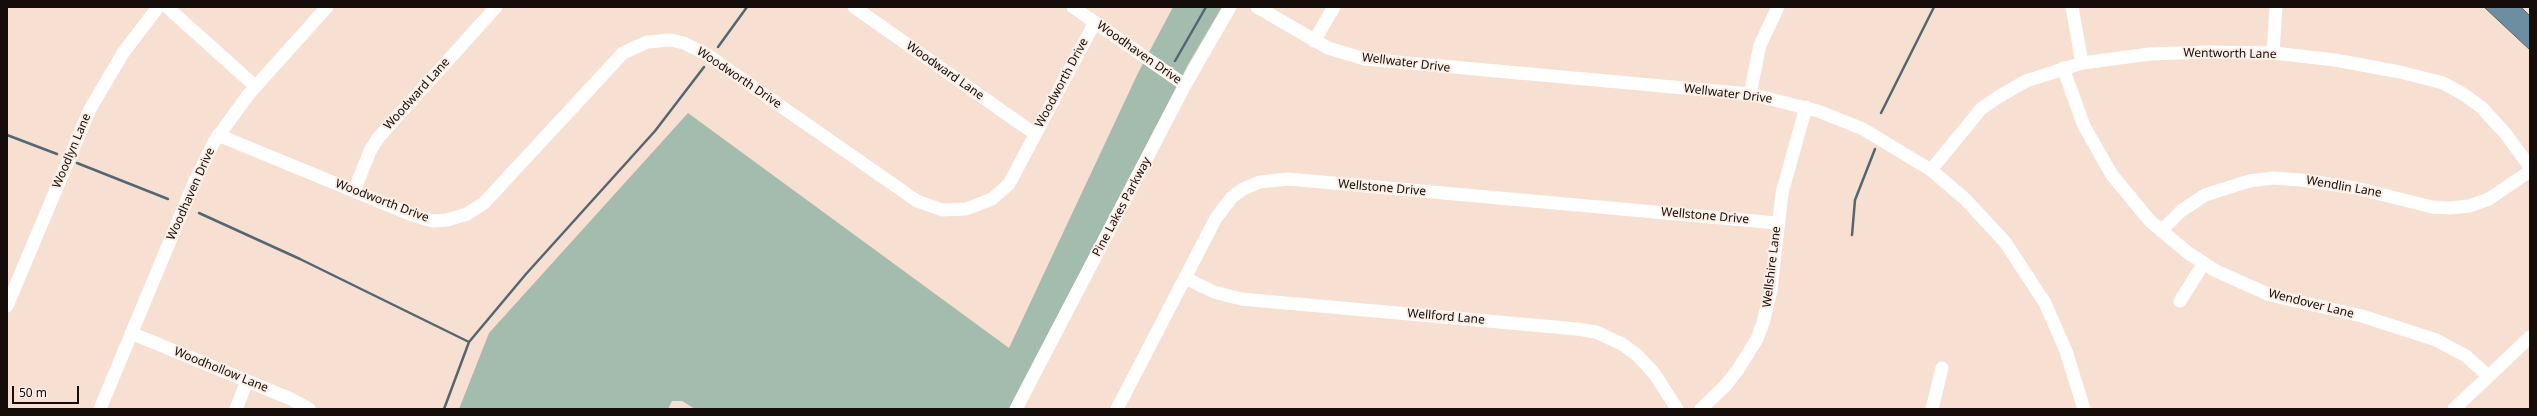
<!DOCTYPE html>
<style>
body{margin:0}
#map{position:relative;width:2537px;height:416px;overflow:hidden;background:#f7dfd1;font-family:"Noto Sans",sans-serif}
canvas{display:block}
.frame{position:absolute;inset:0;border:8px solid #150d09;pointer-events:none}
.scale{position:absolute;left:12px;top:386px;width:67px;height:18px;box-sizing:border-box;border:2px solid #150d09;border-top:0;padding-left:5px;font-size:12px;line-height:14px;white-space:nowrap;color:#150d09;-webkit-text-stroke:3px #fdeee6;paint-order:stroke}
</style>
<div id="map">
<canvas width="2537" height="416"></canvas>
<div class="frame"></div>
<div class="scale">50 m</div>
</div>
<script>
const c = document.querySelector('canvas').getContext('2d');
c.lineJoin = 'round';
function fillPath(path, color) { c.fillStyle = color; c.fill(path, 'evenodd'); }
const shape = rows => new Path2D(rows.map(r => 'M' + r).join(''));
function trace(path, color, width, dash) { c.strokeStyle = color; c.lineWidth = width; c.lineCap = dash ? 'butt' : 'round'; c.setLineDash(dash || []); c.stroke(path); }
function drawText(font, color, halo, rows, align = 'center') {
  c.font = font + ' "Noto Sans",sans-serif'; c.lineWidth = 4; c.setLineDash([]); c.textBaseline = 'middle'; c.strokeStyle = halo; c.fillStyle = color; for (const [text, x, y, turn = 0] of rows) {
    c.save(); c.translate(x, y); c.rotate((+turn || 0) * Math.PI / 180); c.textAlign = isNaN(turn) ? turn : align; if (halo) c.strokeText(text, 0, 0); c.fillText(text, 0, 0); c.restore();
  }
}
const green = shape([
 [1173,7,1222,7,1189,63,1009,409,695,409,682,401,672,401,668,409,459,409,489,333,688,113,1009,348,1138,73]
]);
const water = shape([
 [2484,7,2521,7,2530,16,2530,50,2484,7]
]);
const stream = shape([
 [718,47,747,7],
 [1175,61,1206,7],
 [1881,113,1934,7],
 [7,135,57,154],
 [77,163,168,199],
 [199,213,300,259,469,342],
 [1852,235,1855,200,1875,149],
 [444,409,469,342,526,274,655,131,704,67]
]);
const minor = shape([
 [167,7,255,86],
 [854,7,1035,134],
 [1073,7,1185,85],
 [1257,7,1328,48,1365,59,1750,94,1818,111,1863,129,1931,170,1965,199,2005,242,2045,303,2066,351,2084,409],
 [2072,7,2082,63],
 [1314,41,1334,7],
 [2273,53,2276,7],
 [2063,68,2084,126,2112,175,2150,221,2187,252,2216,271,2270,295,2362,316,2436,340,2466,356,2487,375],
 [1750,94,1760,45,1778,7],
 [218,135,412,215,433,221,447,220,467,214,484,203,623,53,647,42,670,40,684,43,706,54,917,201,942,210,966,209,992,199,1009,184,1095,22],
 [1931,170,1981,109,1998,97,2026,81,2082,63,2150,54,2208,52,2273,53,2335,60,2400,72,2443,83,2463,94,2481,107,2505,133,2530,167],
 [354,191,370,151,378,138,496,7],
 [2161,231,2181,211,2205,195,2249,181,2273,178,2301,180,2356,188,2432,207,2449,208,2469,206,2489,199,2530,171],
 [1185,278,1214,292,1241,299,1577,329,1596,332,1622,344,1637,355,1654,373,1677,409],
 [2180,301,2204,263],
 [7,306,90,109,123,53,158,7],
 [131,333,291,399,309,409],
 [100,409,194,183,214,142,248,95,327,7],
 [236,409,247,381],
 [1016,409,1185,85,1230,7],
 [1117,409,1216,218,1232,197,1243,189,1260,182,1288,179,1777,223],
 [1701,409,1725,386,1737,371,1757,339,1763,323,1771,290,1782,193,1806,107],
 [1932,409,1942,368],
 [2454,409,2530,337]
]);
const streetNames = [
 ["Woodhaven Drive",1139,53,35],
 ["Wentworth Lane",2230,54,1],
 ["Wellwater Drive",1406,63,7],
 ["Woodward Lane",945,71,35],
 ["Woodworth Drive",739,78,34],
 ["Woodworth Drive",1062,83,-62],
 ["Woodward Lane",417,94,-48],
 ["Wellwater Drive",1728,94,7],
 ["Woodlyn Lane",72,151,-67],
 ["Wendlin Lane",2344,187,10],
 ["Wellstone Drive",1382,188,5],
 ["Woodhaven Drive",191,194,-66],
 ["Woodworth Drive",382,201,21],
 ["Pine Lakes Parkway",1122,207,-62],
 ["Wellstone Drive",1705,216,5],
 ["Wellshire Lane",1772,267,-83],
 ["Wendover Lane",2311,304,14],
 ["Wellford Lane",1446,317,5],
 ["Woodhollow Lane",221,370,22]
];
fillPath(green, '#a4bcad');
fillPath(water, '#6d8ea0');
trace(water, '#536773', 1);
trace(stream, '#536773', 2.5);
trace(minor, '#fff', 13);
drawText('12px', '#150d09', '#fdeee6', streetNames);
</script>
